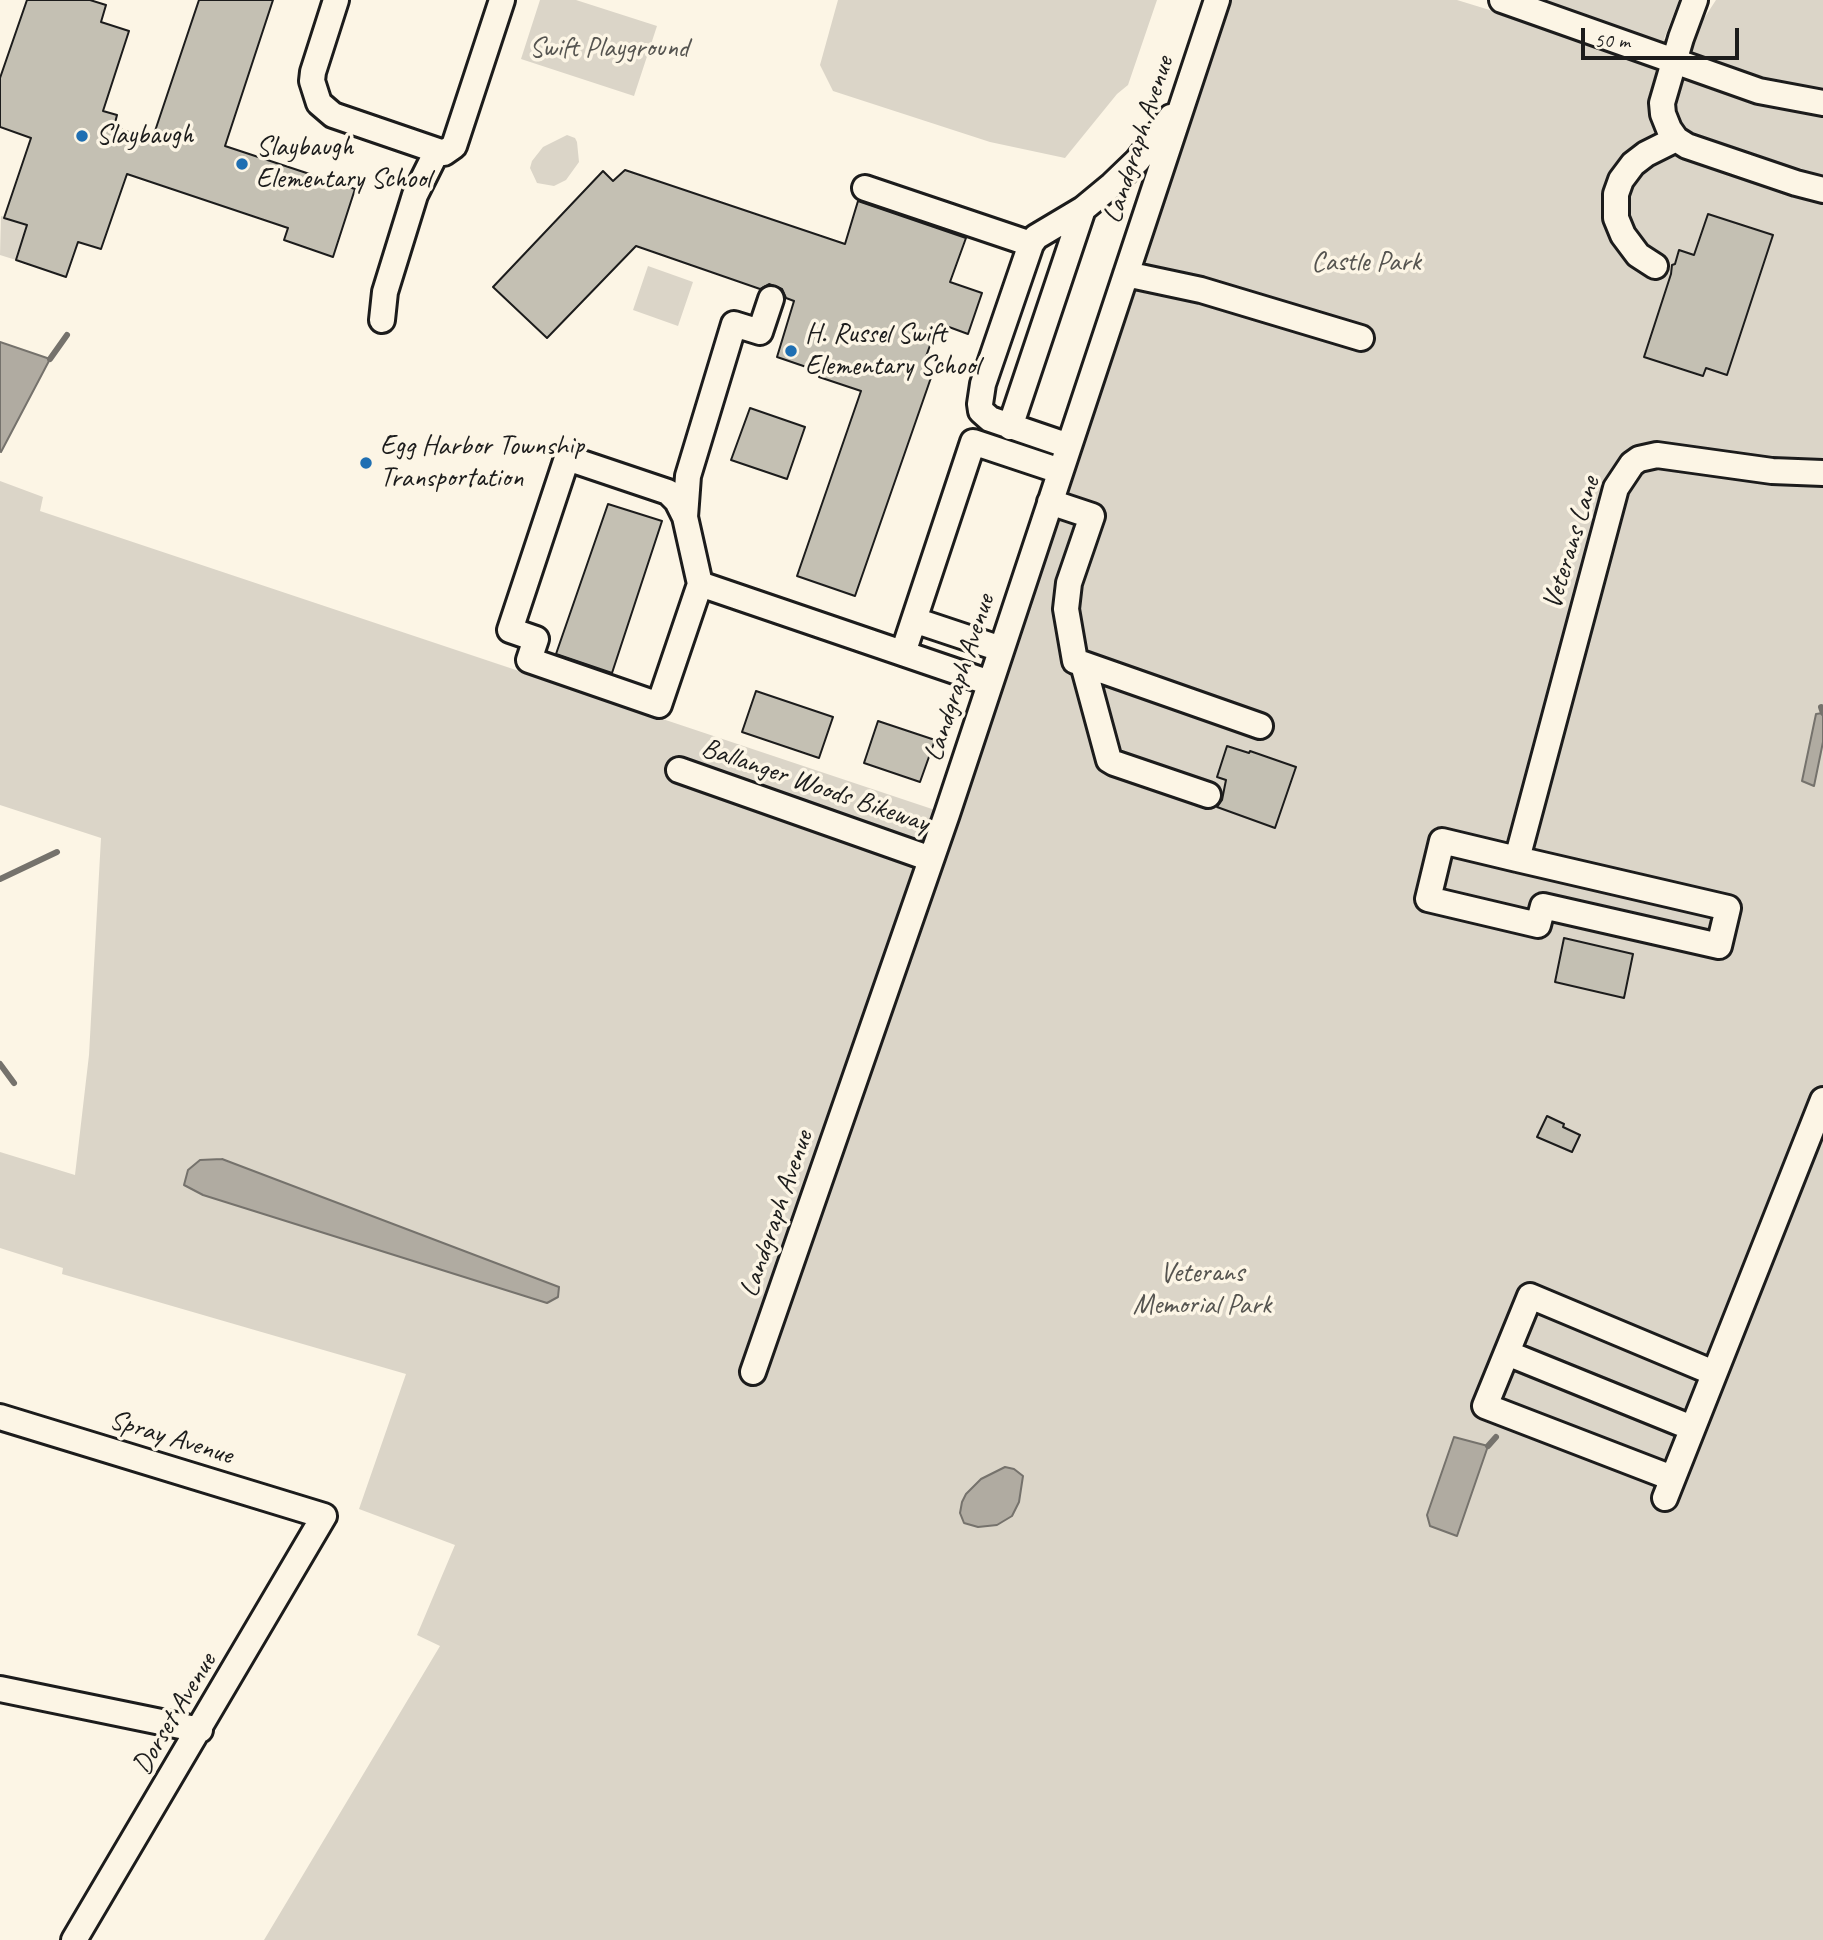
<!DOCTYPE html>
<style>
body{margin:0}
#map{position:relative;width:1823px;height:1940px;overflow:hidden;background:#fcf5e5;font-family:Caveat,sans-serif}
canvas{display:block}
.scale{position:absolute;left:1581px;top:28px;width:158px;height:32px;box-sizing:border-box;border:4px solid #1c1c1c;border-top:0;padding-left:9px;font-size:21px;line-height:24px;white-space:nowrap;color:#1c1c1c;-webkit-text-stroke:5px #fcf5e5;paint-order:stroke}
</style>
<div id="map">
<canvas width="1823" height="1940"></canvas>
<div class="scale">50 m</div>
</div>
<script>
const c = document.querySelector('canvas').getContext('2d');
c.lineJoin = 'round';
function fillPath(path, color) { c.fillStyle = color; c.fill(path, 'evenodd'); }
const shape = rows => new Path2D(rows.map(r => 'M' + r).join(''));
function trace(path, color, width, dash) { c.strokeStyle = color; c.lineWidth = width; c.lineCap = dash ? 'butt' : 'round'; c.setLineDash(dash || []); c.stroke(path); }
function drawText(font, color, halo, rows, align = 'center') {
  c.font = font + ' Caveat,sans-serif'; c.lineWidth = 7; c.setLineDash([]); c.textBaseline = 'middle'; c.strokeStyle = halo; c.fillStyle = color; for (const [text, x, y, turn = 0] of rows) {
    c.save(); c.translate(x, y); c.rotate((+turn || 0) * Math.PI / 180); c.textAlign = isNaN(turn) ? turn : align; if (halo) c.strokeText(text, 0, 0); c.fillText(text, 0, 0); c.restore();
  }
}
const green = shape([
 [540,0,576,0,657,26,634,96,521,59],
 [838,0,1157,0,1128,85,1117,94,1065,158,990,142,833,91,820,65],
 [1230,0,1457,0,1823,112,1823,1940,264,1940,440,1646,417,1635,455,1545,359,1509,406,1374,62,1274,63,1268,0,1248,0,1152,75,1175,89,1055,101,838,0,805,0,481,43,497,40,511,947,814,1126,274,1140,277],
 [1521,0,1679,0,1664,39,1686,46,1716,0,1823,0,1823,95,1592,25],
 [567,135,575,138,577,142,579,162,566,180,554,186,537,183,530,168,532,161,543,147],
 [1,216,27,225,16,260,0,255],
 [648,266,693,282,678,326,633,310]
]);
const water = shape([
 [0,342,50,359,1,452,0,451,0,342],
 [1823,713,1823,742,1814,786,1802,781,1816,714,1823,713],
 [222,1159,559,1287,558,1297,547,1303,203,1195,184,1185,188,1170,200,1160,222,1159],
 [1454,1437,1488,1446,1457,1536,1430,1526,1427,1515,1454,1437],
 [1005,1467,1014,1469,1023,1476,1019,1502,1012,1516,997,1525,978,1527,964,1523,960,1513,962,1502,966,1494,981,1479,1005,1467]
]);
const stream = shape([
 [50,359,67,335],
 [1821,707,1823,713],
 [0,879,57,852],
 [0,1064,14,1083],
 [1488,1446,1496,1437]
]);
const building = shape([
 [27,0,90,0,106,5,101,22,129,31,103,111,117,115,114,127,152,140,199,0,273,0,225,146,355,189,333,257,284,240,288,228,127,174,101,249,78,242,66,277,16,260,27,225,4,218,31,138,0,127,0,78,27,0],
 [625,170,845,244,858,201,966,238,950,282,982,293,968,334,938,323,923,365,934,369,855,596,797,576,861,391,819,377,821,372,777,357,794,301,786,298,782,289,769,284,760,289,636,246,547,338,493,287,603,171,613,181,625,170],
 [1708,214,1773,235,1727,375,1706,368,1703,376,1644,357,1671,274,1672,265,1675,264,1679,250,1694,255,1708,214],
 [750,408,805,427,787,479,731,460,750,408],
 [608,504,662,521,612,673,556,654,608,504],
 [756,691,833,717,819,758,742,732,756,691],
 [878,721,935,740,920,782,864,763,878,721],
 [1227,746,1249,753,1250,751,1296,767,1275,828,1217,807,1222,800,1226,780,1217,777,1227,746],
 [1564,938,1633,954,1624,998,1555,982,1564,938],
 [1547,1116,1564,1124,1563,1127,1580,1135,1572,1152,1537,1137,1547,1116]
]);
const minor = shape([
 [336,0,313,72,312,81,319,103,333,115,444,153,454,146,502,0],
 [1502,0,1759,91,1823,103],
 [1695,0,1681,38,1662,103,1663,114,1669,129,1676,139,1687,146,1796,183,1823,190],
 [865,188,1031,244],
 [1655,266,1638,255,1623,235,1616,218,1616,194,1621,180,1633,164,1646,154,1676,139],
 [1126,274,1201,290,1361,338],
 [382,320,385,292,415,195,437,151],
 [1010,427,1083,209],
 [1069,446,990,419,981,411,980,404,983,384,1031,244,1036,237,1083,209,1112,185,1138,160,1171,117],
 [567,458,668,492,677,501,685,517,700,584,659,705,529,660,536,639,510,630,567,458],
 [1050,502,1092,516,1069,583,1066,609,1075,661,1260,726],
 [685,517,688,476,734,324,760,332,771,299],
 [700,584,990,683],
 [914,620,1001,649],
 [903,653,973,442,1060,471],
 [1083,664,1109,760,1114,763,1208,795],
 [679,770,931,859],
 [1517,859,1728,908,1719,946,1543,906,1538,925,1428,899,1442,841,1517,859,1616,488,1632,464,1639,459,1657,455,1772,471,1823,473],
 [1507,1353,1692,1428],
 [753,1372,947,814,1217,0],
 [0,1417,324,1516,74,1940],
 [1672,1478,1485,1406,1530,1296,1714,1373],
 [1665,1498,1823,1100],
 [0,1689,200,1730]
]);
const markers = [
 [82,136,7,"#1f6fb2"],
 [242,164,7,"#1f6fb2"],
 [791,351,7,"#1f6fb2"],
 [366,463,7,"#1f6fb2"]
];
const parkNames = [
 ["Swift Playground",609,49],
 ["Castle Park",1366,263],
 ["Veterans",1202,1274],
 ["Memorial Park",1202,1306]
];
const poiNames = [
 ["Slaybaugh",96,136],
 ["Slaybaugh",256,148],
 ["Elementary School",256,180],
 ["H. Russel Swift",805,335],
 ["Elementary School",805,367],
 ["Egg Harbor Township",380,447],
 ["Transportation",380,479]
];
const streetNames = [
 ["Landgraph Avenue",1139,140,-72],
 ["Veterans Lane",1572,543,-73],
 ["Landgraph Avenue",960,678,-72],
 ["Ballanger Woods Bikeway",815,786,19],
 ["Landgraph Avenue",777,1214,-71],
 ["Spray Avenue",171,1438,17],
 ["Dorset Avenue",175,1714,-59]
];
fillPath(green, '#dbd5c8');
fillPath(water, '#b0aba1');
trace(water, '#75726c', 2);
trace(stream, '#75726c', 6);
fillPath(building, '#c4c0b3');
trace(building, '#1c1c1c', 2);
trace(minor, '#1c1c1c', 30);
trace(minor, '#fcf5e5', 24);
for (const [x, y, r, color] of markers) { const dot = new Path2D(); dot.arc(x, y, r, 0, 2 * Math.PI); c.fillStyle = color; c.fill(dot); trace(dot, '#fcf5e5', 2.5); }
drawText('28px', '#555450', '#fcf5e5', parkNames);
drawText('28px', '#1c1c1c', '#fcf5e5', poiNames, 'left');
drawText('28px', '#1c1c1c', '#fcf5e5', streetNames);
</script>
